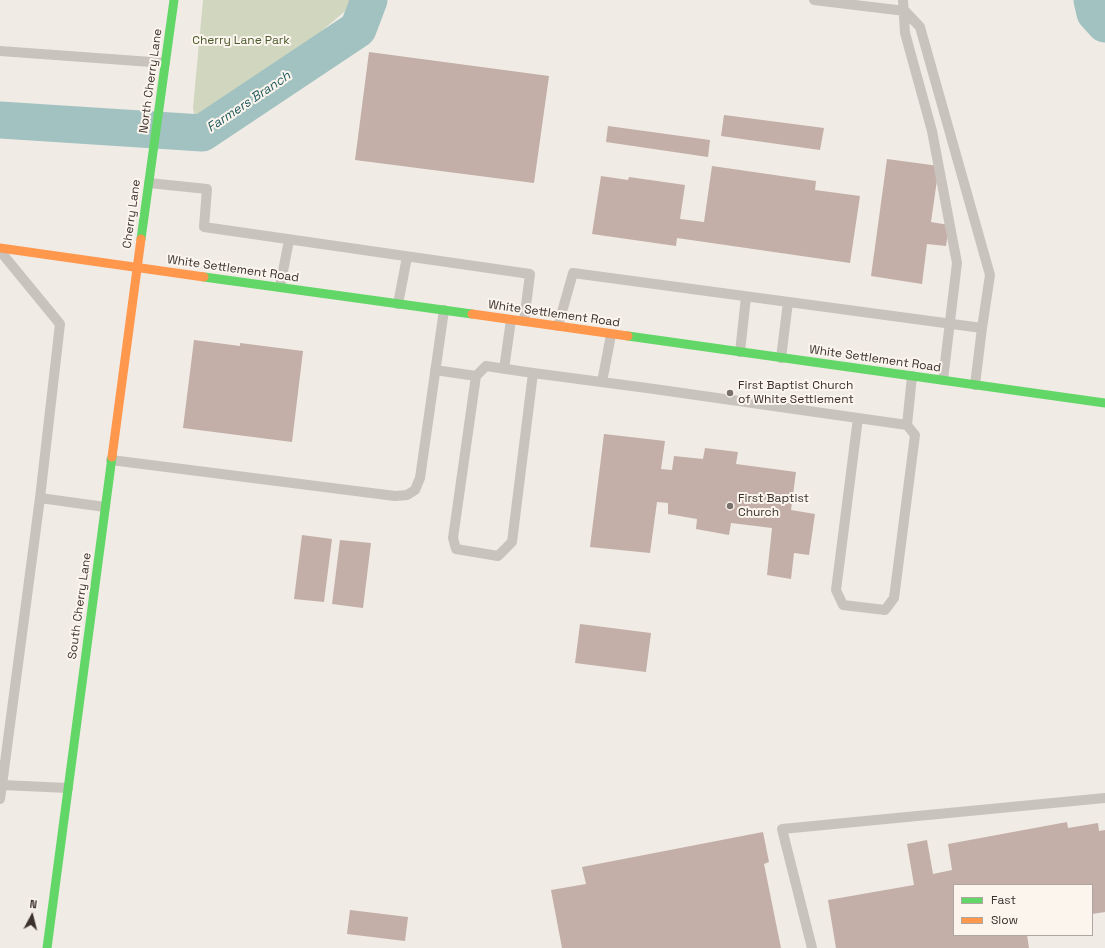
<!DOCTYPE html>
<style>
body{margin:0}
#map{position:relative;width:1105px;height:948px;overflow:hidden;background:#f0ebe5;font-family:"Space Grotesk",sans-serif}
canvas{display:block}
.legend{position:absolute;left:953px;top:884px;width:140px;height:52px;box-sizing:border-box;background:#fbf5ee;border:1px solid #aea6a0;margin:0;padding:5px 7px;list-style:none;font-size:12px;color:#3b302b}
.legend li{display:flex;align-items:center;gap:8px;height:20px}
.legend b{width:20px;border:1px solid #aea6a0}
.north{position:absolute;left:12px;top:896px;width:40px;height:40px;-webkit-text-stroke:3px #fbf5ee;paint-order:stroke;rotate:7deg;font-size:11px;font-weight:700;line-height:16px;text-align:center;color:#3b302b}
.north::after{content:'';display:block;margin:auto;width:14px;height:18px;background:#3b302b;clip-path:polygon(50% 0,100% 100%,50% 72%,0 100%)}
</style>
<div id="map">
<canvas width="1105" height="948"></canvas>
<ul class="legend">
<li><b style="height:5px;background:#63d668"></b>Fast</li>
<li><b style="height:5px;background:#ff974d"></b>Slow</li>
</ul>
<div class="north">N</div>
</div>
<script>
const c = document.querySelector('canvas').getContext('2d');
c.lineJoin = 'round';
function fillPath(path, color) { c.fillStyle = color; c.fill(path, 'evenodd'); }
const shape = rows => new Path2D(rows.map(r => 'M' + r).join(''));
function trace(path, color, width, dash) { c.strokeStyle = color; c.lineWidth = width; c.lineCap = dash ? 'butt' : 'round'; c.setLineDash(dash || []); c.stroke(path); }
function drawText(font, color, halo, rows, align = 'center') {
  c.font = font + ' "Space Grotesk",sans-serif'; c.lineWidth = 4; c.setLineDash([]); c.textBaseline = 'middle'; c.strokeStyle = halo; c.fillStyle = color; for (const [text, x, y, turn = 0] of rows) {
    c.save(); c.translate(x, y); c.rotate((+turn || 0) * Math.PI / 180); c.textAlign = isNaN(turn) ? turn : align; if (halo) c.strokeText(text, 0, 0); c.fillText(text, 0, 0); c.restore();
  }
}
const green = shape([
 [203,0,358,0,310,41,239,92,195,119,193,108]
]);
const river = shape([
 [1092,0,1095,13,1105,24],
 [0,120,202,133,358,29,369,0]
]);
const building = shape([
 [369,52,549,76,534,183,355,160],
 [724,115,824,128,820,150,721,136],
 [608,126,710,140,708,157,606,142],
 [887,159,939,166,931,222,949,225,946,246,927,244,922,284,871,276],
 [712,166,816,181,815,190,860,196,850,263,677,238,676,246,592,234,601,176,628,180,629,177,685,185,680,219,704,222],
 [194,340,240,346,240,343,303,351,292,442,183,428],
 [604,434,665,441,661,469,672,470,674,456,703,459,705,448,738,452,736,464,796,472,791,510,815,514,809,555,794,553,791,579,767,575,772,528,731,523,729,535,696,529,697,519,668,514,668,503,657,502,650,553,590,547],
 [302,535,332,539,324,602,294,599],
 [340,540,371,543,363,608,332,604],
 [580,624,651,633,646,672,575,663],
 [1067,822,1068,828,1098,823,1099,831,1105,830,1105,912,1092,914,1092,885,954,885,954,935,1027,935,1029,948,836,948,828,900,914,885,907,844,927,840,933,874,952,870,948,844],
 [763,832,769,862,764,864,781,948,562,948,551,890,586,884,582,867],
 [350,910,408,917,405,941,347,934]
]);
const lane = shape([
 [814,0,905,11,920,27,990,275,982,328,975,385],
 [903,0,905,33,932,131,957,263,943,380],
 [0,51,165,63],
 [149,183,207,189,204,227,530,274,524,321],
 [0,251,60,324,40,498,105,507],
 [280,287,289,240],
 [398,304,407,257],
 [558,326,573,273,982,328],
 [740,352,746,297],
 [781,358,788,302],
 [504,369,511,320],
 [435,370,476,376],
 [533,373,512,542,498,556,456,549,453,538,476,376,486,366,533,373,647,388,907,425,912,376],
 [602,382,611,335],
 [858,418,836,590,843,605,885,610,894,598,915,435,907,425],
 [111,460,395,496,407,495,415,490,420,478,444,310],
 [40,498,2,785,68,788],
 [0,799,2,785],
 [812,948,782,829,1105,798]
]);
const fast = shape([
 [141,239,174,0],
 [204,277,472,314],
 [628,336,1105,403],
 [47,948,112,457]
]);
const slow = shape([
 [0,248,204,277],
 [472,314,628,336],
 [112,457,141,239]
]);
const markers = [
 [730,393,4,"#7a716c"],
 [730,506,4,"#7a716c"]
];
const parkNames = [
 ["Cherry Lane Park",241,41]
];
const streetNames = [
 ["North Cherry Lane",151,81,-82],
 ["Cherry Lane",132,214,-82],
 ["White Settlement Road",233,269,8],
 ["White Settlement Road",554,314,8],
 ["White Settlement Road",875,359,8],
 ["South Cherry Lane",80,606,-82]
];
const poiNames = [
 ["First Baptist Church",738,386],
 ["of White Settlement",738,400],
 ["First Baptist",738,499],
 ["Church",738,513]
];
const waterNames = [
 ["Farmers Branch",249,102,-34]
];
fillPath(green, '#d1d6bf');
trace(river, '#a1c2c1', 37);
fillPath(building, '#c3afa7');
trace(lane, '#c9c3be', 10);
trace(fast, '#63d668', 9);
trace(slow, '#ff974d', 9);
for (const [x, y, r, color] of markers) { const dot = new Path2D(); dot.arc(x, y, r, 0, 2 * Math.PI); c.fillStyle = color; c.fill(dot); trace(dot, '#fbf5ee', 1.5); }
drawText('12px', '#4a5a2e', '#fbf5ee', parkNames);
drawText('12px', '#3b302b', '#fbf5ee', streetNames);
drawText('12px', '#3b302b', '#fbf5ee', poiNames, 'left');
drawText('italic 13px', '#1f5a5e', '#fbf5ee', waterNames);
</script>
